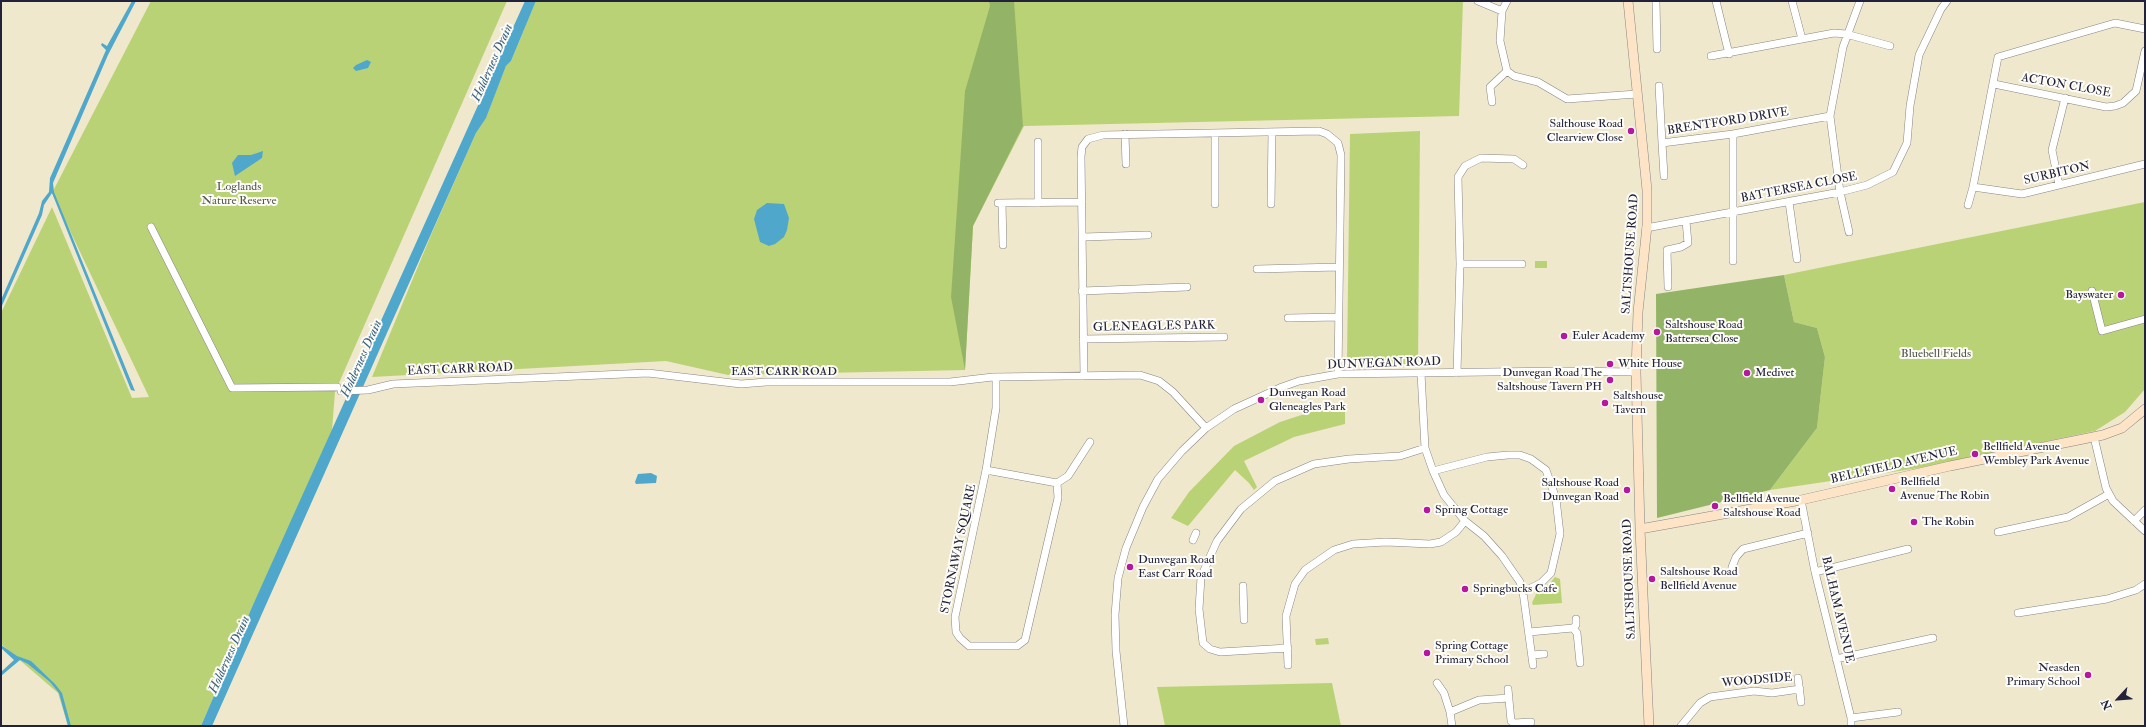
<!DOCTYPE html>
<style>
body{margin:0}
#map{position:relative;width:2146px;height:727px;overflow:hidden;background:#efe8cd;font-family:"IM FELL Double Pica",serif}
canvas{display:block}
.frame{position:absolute;inset:0;border:2px solid #22223b;pointer-events:none}
.north{position:absolute;left:2098px;top:679px;width:40px;height:40px;-webkit-text-stroke:3px #fdfcf7;paint-order:stroke;rotate:244deg;font-size:11px;font-weight:700;line-height:16px;text-align:center;color:#22223b}
.north::after{content:'';display:block;margin:auto;width:14px;height:18px;background:#22223b;clip-path:polygon(50% 0,100% 100%,50% 72%,0 100%)}
</style>
<div id="map">
<canvas width="2146" height="727"></canvas>
<div class="frame"></div>
<div class="north">N</div>
</div>
<script>
const c = document.querySelector('canvas').getContext('2d');
c.lineJoin = 'round';
function fillPath(path, color) { c.fillStyle = color; c.fill(path, 'evenodd'); }
const shape = rows => new Path2D(rows.map(r => 'M' + r).join(''));
function trace(path, color, width, dash) { c.strokeStyle = color; c.lineWidth = width; c.lineCap = dash ? 'butt' : 'round'; c.setLineDash(dash || []); c.stroke(path); }
function drawText(font, color, halo, rows, align = 'center') {
  c.font = font + ' "IM FELL Double Pica",serif'; c.lineWidth = 4; c.setLineDash([]); c.textBaseline = 'middle'; c.strokeStyle = halo; c.fillStyle = color; for (const [text, x, y, turn = 0] of rows) {
    c.save(); c.translate(x, y); c.rotate((+turn || 0) * Math.PI / 180); c.textAlign = isNaN(turn) ? turn : align; if (halo) c.strokeText(text, 0, 0); c.fillText(text, 0, 0); c.restore();
  }
}
const green = shape([
 [151,1,507,1,335,392,332,430,307,494,252,607,201,726,68,726,58,693,1,644,1,313,52,207,132,398,149,397,52,193],
 [536,1,1463,1,1459,116,1024,126,973,226,965,370,728,375,666,361,372,377,431,235,476,133,486,117,506,66,511,61],
 [1420,131,1418,365,1347,360,1350,134],
 [2145,202,2145,389,2125,412,2095,431,1919,468,1770,490,1817,428,1825,357,1817,328,1794,322,1784,275],
 [1535,261,1547,261,1547,268,1535,268],
 [1323,408,1345,409,1345,424,1294,437,1244,461,1257,487,1254,490,1249,483,1235,470,1188,526,1171,518,1189,492,1234,446,1280,422],
 [1555,577,1560,579,1562,603,1533,605,1532,603,1537,592,1550,583],
 [1328,638,1329,644,1316,645,1315,639],
 [1332,683,1341,726,1165,726,1157,687]
]);
const forest = shape([
 [989,1,1014,1,1023,126,973,226,965,370,951,297,965,91,990,6],
 [1784,275,1794,322,1817,328,1825,357,1817,428,1770,490,1657,518,1656,294]
]);
const water = shape([
 [132,1,136,1,108,55,53,183,54,192,135,391,131,390,52,193,44,205,42,215,1,308,1,300,39,213,42,201,49,192,50,178,106,50,101,45,102,43,107,46],
 [525,1,536,1,511,61,506,66,486,118,476,133,212,726,201,726,252,607],
 [367,60,371,62,368,68,356,71,353,68,356,65],
 [263,151,262,158,235,176,232,163,238,155,251,155],
 [767,203,784,204,789,218,787,230,784,237,775,244,769,246,760,242,754,219,757,210],
 [651,473,657,476,656,483,636,484,635,482,638,474],
 [1,645,17,656,31,661,55,684,62,693,71,726,68,726,59,693,50,682,28,664,20,660,1,676,1,672,14,660,1,648]
]);
const street = shape([
 [1478,1,1502,11],
 [1507,1,1502,11,1500,41,1507,71,1514,76,1538,82,1567,99,1637,94],
 [1656,1,1657,49],
 [1716,1,1729,54],
 [1792,1,1802,39],
 [2145,29,2115,23,1998,57,1973,187,2022,194,2145,164],
 [1711,56,1834,33,1846,34,1890,46],
 [1994,84,2106,107,2115,106,2123,103,2136,91,2145,51],
 [1659,86,1662,143,1733,134,1830,116],
 [1492,102,1490,87,1507,71],
 [1125,134,1126,164],
 [1733,134,1733,261],
 [1038,142,1038,203],
 [1662,143,1664,176],
 [2059,185,2052,150,2065,98],
 [1789,202,1797,259],
 [998,203,1082,202],
 [1002,203,1003,245],
 [1215,204,1215,133],
 [1271,204,1272,132],
 [1968,205,1973,187],
 [151,227,232,388,337,387],
 [1646,228,1840,192,1867,185,1893,172,1907,143,1910,106,1919,55,1941,9,1947,1],
 [1849,232,1840,192,1830,116,1843,47,1860,1],
 [1083,237,1148,235],
 [1460,264,1458,177,1465,166,1481,158,1514,159,1523,165],
 [1257,269,1339,267],
 [1668,287,1667,250,1681,247,1688,243,1686,221],
 [1082,291,1187,287],
 [2092,291,2102,331,2145,319],
 [1288,318,1338,317],
 [1083,339,1224,337],
 [1421,373,1425,448,1433,471,1444,495,1465,521,1484,536,1502,556,1520,582,1523,592,1533,665],
 [1457,373,1460,264,1522,264],
 [1084,376,1081,157,1082,147,1088,139,1103,135,1319,131,1327,134,1338,143,1341,155,1338,374],
 [996,377,996,408,986,470,955,617,956,632,960,638,969,646,1017,646,1025,640,1058,498,1057,483],
 [341,391,368,390,393,384,648,373,741,384,766,382,950,382,993,377,1140,375,1159,381,1173,392,1206,428],
 [2094,437,2106,488,2113,501,2145,531],
 [986,470,1057,483,1068,476,1090,442],
 [1433,471,1487,457,1508,455,1520,455,1531,459,1546,470,1556,499,1560,534,1551,573,1541,583,1523,592],
 [1801,500,1815,572,1851,718,1851,726],
 [2134,521,2145,510],
 [1998,532,2068,517,2109,494],
 [1193,540,1196,533],
 [1732,567,1736,557,1743,549,1808,533],
 [1815,572,1908,549],
 [1243,586,1244,620],
 [2018,613,2107,599,2136,590,2145,584],
 [1573,628,1576,625,1576,619],
 [1529,632,1573,628,1577,633,1580,663],
 [1288,648,1220,652,1210,649,1203,643,1199,609,1201,577,1217,541,1241,509,1275,481,1314,464,1349,459,1400,456,1425,448],
 [1532,655,1544,654],
 [1836,659,1933,638],
 [1288,665,1286,616,1295,584,1305,570,1334,550,1353,544,1386,542,1430,544,1441,542,1456,532,1465,521],
 [1798,678,1801,702],
 [1437,683,1444,693,1450,712],
 [1508,689,1511,721,1514,723,1531,722],
 [1851,718,1898,712],
 [1124,726,1116,651,1115,615,1118,578,1126,548,1143,507,1158,479,1182,451,1206,428,1234,409,1282,387,1299,381,1338,374,1563,371,1636,372],
 [1452,726,1450,712,1479,700,1509,698],
 [1681,726,1700,703,1710,697,1754,691,1772,693,1800,689]
]);
const secondary = shape([
 [1628,1,1647,190,1647,226,1638,312,1636,372,1640,529,1649,726],
 [1640,529,1801,500,1950,466,2103,435,2122,428,2145,409]
]);
const markers = [
 [1631,131,4,"#b5179e"],
 [2121,295,4,"#b5179e"],
 [1657,332,4,"#b5179e"],
 [1564,336,4,"#b5179e"],
 [1610,364,4,"#b5179e"],
 [1747,373,4,"#b5179e"],
 [1610,380,4,"#b5179e"],
 [1261,400,4,"#b5179e"],
 [1605,403,4,"#b5179e"],
 [1975,454,4,"#b5179e"],
 [1892,489,4,"#b5179e"],
 [1627,490,4,"#b5179e"],
 [1715,506,4,"#b5179e"],
 [1427,510,4,"#b5179e"],
 [1914,522,4,"#b5179e"],
 [1130,567,4,"#b5179e"],
 [1652,579,4,"#b5179e"],
 [1465,589,4,"#b5179e"],
 [1427,653,4,"#b5179e"],
 [2088,675,4,"#b5179e"]
];
const streetNames = [
 ["ACTON CLOSE",2066,86,10],
 ["BRENTFORD DRIVE",1728,122,-9],
 ["SURBITON",2057,174,-13],
 ["BATTERSEA CLOSE",1799,188,-11],
 ["SALTSHOUSE ROAD",1631,254,-86],
 ["GLENEAGLES PARK",1154,327,-1],
 ["DUNVEGAN ROAD",1384,364,-2],
 ["EAST CARR ROAD",460,370,-2],
 ["EAST CARR ROAD",784,372],
 ["BELLFIELD AVENUE",1894,466,-13],
 ["STORNAWAY SQUARE",959,549,-78],
 ["SALTSHOUSE ROAD",1630,579,-92],
 ["BALHAM AVENUE",1837,610,77],
 ["WOODSIDE",1757,681,-5]
];
const poiNames = [
 ["Salthouse Road",1623,124,"right"],
 ["Clearview Close",1623,138,"right"],
 ["Bayswater",2113,295,"right"],
 ["Saltshouse Road",1665,325],
 ["Battersea Close",1665,339],
 ["Euler Academy",1572,336],
 ["White House",1618,364],
 ["Dunvegan Road The",1602,373,"right"],
 ["Saltshouse Tavern PH",1602,387,"right"],
 ["Medivet",1755,373],
 ["Dunvegan Road",1269,393],
 ["Gleneagles Park",1269,407],
 ["Saltshouse",1613,396],
 ["Tavern",1613,410],
 ["Bellfield Avenue",1983,447],
 ["Wembley Park Avenue",1983,461],
 ["Bellfield",1900,482],
 ["Avenue The Robin",1900,496],
 ["Saltshouse Road",1619,483,"right"],
 ["Dunvegan Road",1619,497,"right"],
 ["Bellfield Avenue",1723,499],
 ["Saltshouse Road",1723,513],
 ["Spring Cottage",1435,510],
 ["The Robin",1922,522],
 ["Dunvegan Road",1138,560],
 ["East Carr Road",1138,574],
 ["Saltshouse Road",1660,572],
 ["Bellfield Avenue",1660,586],
 ["Springbucks Cafe",1473,589],
 ["Spring Cottage",1435,646],
 ["Primary School",1435,660],
 ["Neasden",2080,668,"right"],
 ["Primary School",2080,682,"right"]
];
const parkNames = [
 ["Loglands",239,187],
 ["Nature Reserve",239,201],
 ["Bluebell Fields",1936,354]
];
const waterNames = [
 ["Holderness Drain",493,63,-66],
 ["Holderness Drain",362,359,-66],
 ["Holderness Drain",230,655,-66]
];
fillPath(green, '#bad276');
fillPath(forest, '#93b467');
fillPath(water, '#4fa8cc');
trace(street, '#888584', 8);
trace(secondary, '#888584', 10);
trace(street, '#fff', 7);
trace(secondary, '#fee4c6', 9);
for (const [x, y, r, color] of markers) { const dot = new Path2D(); dot.arc(x, y, r, 0, 2 * Math.PI); c.fillStyle = color; c.fill(dot); trace(dot, '#fdfcf7', 1.5); }
drawText('12px', '#22223b', '#fdfcf7', streetNames);
drawText('12px', '#22223b', '#fdfcf7', poiNames, 'left');
drawText('12px', '#50574d', '#fdfcf7', parkNames);
drawText('italic 13px', '#365e7c', '#fdfcf7', waterNames);
</script>
